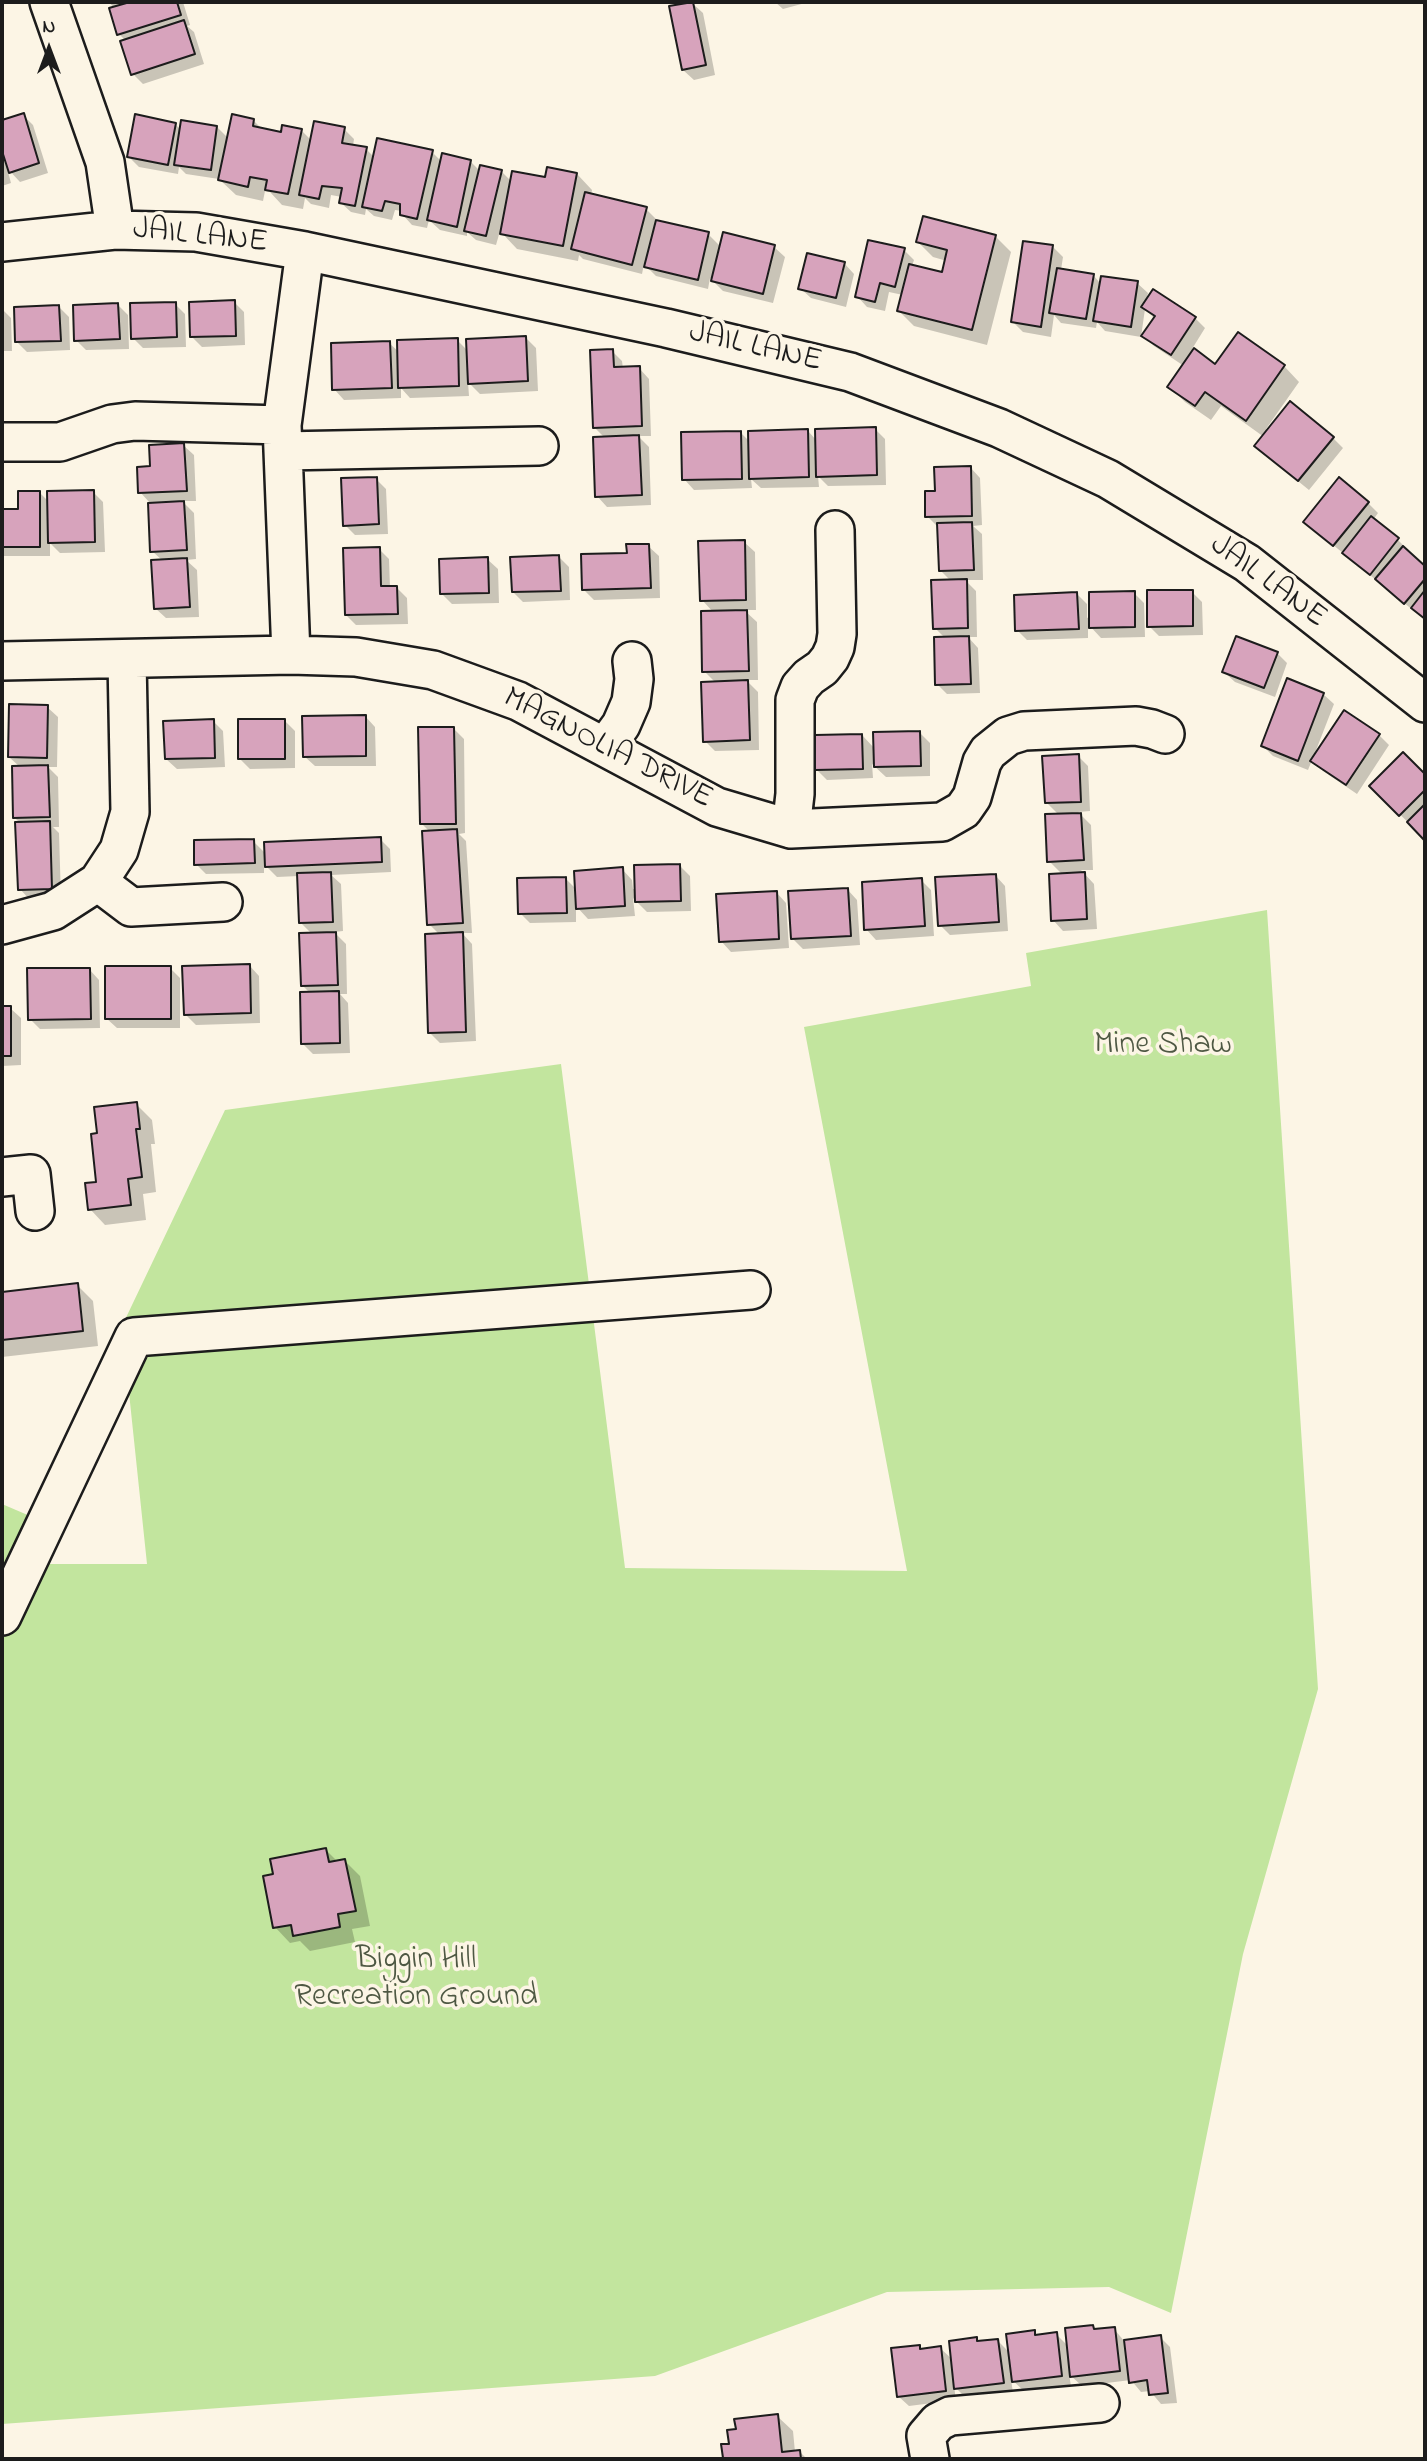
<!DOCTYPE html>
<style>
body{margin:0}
#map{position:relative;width:1427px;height:2461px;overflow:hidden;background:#fcf5e5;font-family:"Indie Flower",sans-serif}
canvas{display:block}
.frame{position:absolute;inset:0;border:4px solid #1c1c1c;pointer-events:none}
.north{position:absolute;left:14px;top:14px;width:70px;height:70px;-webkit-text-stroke:5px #fcf5e5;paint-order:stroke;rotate:0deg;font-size:19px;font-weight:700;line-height:28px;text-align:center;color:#1c1c1c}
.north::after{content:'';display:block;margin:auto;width:24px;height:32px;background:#1c1c1c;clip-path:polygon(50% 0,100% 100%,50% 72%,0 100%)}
</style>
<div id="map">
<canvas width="1427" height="2461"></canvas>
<div class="frame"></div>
<div class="north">N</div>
</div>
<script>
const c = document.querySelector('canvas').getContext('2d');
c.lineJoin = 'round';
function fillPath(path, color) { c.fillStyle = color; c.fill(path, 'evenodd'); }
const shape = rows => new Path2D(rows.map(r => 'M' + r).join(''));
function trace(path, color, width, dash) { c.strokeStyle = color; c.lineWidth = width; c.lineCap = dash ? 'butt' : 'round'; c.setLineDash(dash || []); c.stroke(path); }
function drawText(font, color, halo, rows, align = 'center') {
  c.font = font + ' "Indie Flower",sans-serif'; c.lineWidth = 7; c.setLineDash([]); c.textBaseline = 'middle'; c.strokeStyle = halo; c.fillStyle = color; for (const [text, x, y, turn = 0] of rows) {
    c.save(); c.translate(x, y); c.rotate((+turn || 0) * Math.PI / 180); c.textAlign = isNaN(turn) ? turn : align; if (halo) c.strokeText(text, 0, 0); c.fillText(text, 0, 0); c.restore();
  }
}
const green = shape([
 [1267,910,1318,1689,1243,1954,1171,2313,1109,2287,887,2292,655,2376,2,2424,2,1504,30,1516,45,1564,147,1564,122,1326,225,1110,561,1064,625,1568,907,1571,804,1027,1031,986,1026,953]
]);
const shadow = shape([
 [109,2,183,2,190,25,187,26,194,32,204,64,143,84,133,74,126,41,119,34,114,8],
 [775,2,809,2,783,9],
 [692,3,703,13,715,75,694,80,683,70],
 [23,115,33,125,48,173,20,182,7,168,11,183,2,186,2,122],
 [253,120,262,129,282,134,301,130,312,141,344,129,354,139,353,146,366,149,375,158,432,152,442,162,470,161,480,171,501,171,512,182,577,174,592,190,591,195,646,209,656,219,655,221,708,234,721,247,774,247,785,257,773,303,723,291,710,278,708,289,656,276,644,264,642,274,583,259,579,255,578,261,517,249,500,231,496,245,476,240,467,232,467,236,440,230,429,220,427,228,412,225,402,214,402,211,395,210,392,220,374,216,366,209,365,215,351,212,340,202,342,197,331,195,329,208,311,204,305,198,303,209,282,205,270,192,265,191,263,201,236,195,219,179,186,174,179,167,178,174,139,167,129,157,175,124,181,130,217,127,229,139],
 [995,236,1011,252,987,345,914,326,899,311,903,295,889,292,885,311,867,307,857,296,904,250,914,260,912,266,943,274,947,261,933,257,918,242],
 [1053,247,1063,257,1061,270,1093,275,1101,284,1137,283,1148,293,1146,302,1195,318,1205,328,1192,349,1216,366,1284,366,1299,382,1266,429,1333,438,1343,448,1309,490,1267,456,1264,437,1221,406,1211,420,1185,402,1169,386,1184,366,1154,346,1144,336,1155,319,1145,309,1141,337,1105,331,1097,322,1096,328,1061,323,1054,315,1051,337,1023,332,1013,322],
 [844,263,854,274,846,307,811,298,800,288],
 [234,302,244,312,245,345,202,347,192,337],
 [175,304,185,314,186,347,143,348,133,338],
 [118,305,128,315,129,349,86,350,76,340],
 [59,307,69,317,70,350,27,352,17,342],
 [2,309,11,318,12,351,2,351],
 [526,338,536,348,538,391,480,394,468,382,469,396,410,398,401,388,401,398,344,400,334,389,389,343,399,352,457,340,468,351],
 [612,351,622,361,623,369,639,368,649,379,651,436,638,436,649,447,651,505,607,507,597,496,605,438,594,427],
 [875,429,885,439,886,485,828,486,818,476,819,487,761,488,751,479,752,488,694,490,684,479,740,432,750,442,808,431,817,441],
 [183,445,194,455,196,501,182,501,194,513,196,559,186,560,197,570,199,617,166,618,155,608,163,561,152,551,150,503,140,492,152,468],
 [970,467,980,478,982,525,973,526,982,534,983,580,965,580,976,591,977,637,968,637,978,648,980,693,947,694,937,684,945,638,935,628,952,582,941,571,937,526,927,516,937,493],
 [376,479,386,489,388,534,355,535,345,525],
 [93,492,103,502,105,552,60,553,50,543,50,556,2,556,2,511,19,511,40,493,49,502],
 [1368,503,1378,513,1373,520,1398,540,1408,550,1406,552,1425,568,1425,620,1305,522],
 [744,542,755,552,756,610,744,610,757,622,758,680,746,680,758,692,759,750,715,751,705,741,716,683,704,671,714,613,702,600],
 [648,546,659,556,660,598,594,600,584,590,629,555],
 [379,549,389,559,390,588,397,588,407,598,408,624,356,625,346,615],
 [559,557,569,567,570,600,523,602,513,592],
 [487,559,498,569,499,603,452,604,442,594],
 [1192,592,1202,602,1203,635,1159,636,1149,626],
 [1134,593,1144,603,1145,637,1101,638,1088,624,1088,638,1027,640,1017,630,1077,594,1087,604,1087,618],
 [1277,653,1287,663,1275,697,1235,682,1224,672],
 [1323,694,1334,704,1313,758,1379,735,1389,745,1357,794,1323,771,1312,760,1308,770,1273,756,1263,746],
 [47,707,58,717,57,767,48,767,58,777,59,827,53,827,59,833,61,898,30,900,20,889,21,824,15,818,21,768,9,757],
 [365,716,375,727,376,766,315,766,304,756],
 [284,720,295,731,295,768,250,769,240,759],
 [213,721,223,731,225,767,177,769,166,759],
 [453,728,464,739,465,833,459,834,466,841,472,933,462,933,472,944,476,1041,440,1043,430,1033,440,935,429,924,430,832,422,824],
 [919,732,930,743,930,776,886,777,872,764,873,778,827,780,817,770,862,735,875,749],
 [1403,754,1425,776,1425,839,1371,786],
 [1078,756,1088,766,1090,811,1078,812,1091,825,1093,870,1081,870,1094,884,1097,929,1063,931,1053,920,1062,874,1049,861,1060,816,1047,803],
 [380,839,390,849,391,872,331,875,341,884,343,931,334,932,346,944,347,994,340,994,348,1003,350,1053,313,1054,303,1044,311,994,302,985,312,934,300,922,299,876,277,877,264,864,264,873,206,874,196,864,253,841,266,854],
 [680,866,690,876,691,911,647,912,633,898,635,916,588,919,576,906,576,922,530,923,520,913,565,878,577,890,622,869,632,880,633,889,636,889],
 [995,875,1005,886,1008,931,950,935,940,925],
 [921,880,931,890,934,936,876,940,866,929],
 [847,889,857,900,860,945,803,949,792,938],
 [776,892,786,903,789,948,731,952,721,941],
 [249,965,259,976,260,1023,196,1025,186,1015],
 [170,968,180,978,180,1028,117,1028,106,1018],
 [89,969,99,980,100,1028,40,1029,30,1019],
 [2,1008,10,1008,21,1018,21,1065,2,1066],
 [136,1104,152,1120,155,1144,151,1144,156,1192,143,1194,146,1220,105,1225,90,1209,98,1184,99,1134],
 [77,1285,93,1301,98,1346,2,1357,2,1294],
 [326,1850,338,1862,345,1861,360,1876,370,1926,352,1929,355,1942,310,1951,300,1941,290,1943,275,1927,275,1875],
 [1093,2327,1096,2331,1114,2329,1125,2342,1160,2337,1170,2347,1177,2403,1161,2404,1150,2391,1141,2392,1131,2380,1082,2386,1069,2374,1071,2386,1024,2391,1011,2379,1013,2393,966,2398,954,2386,956,2400,909,2406,898,2396,919,2347,923,2350,940,2348,953,2360,976,2339,980,2343,998,2341,1010,2353,1034,2332,1038,2336,1056,2334,1069,2347],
 [777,2416,793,2431,795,2452,800,2452,807,2459,726,2459,724,2457,731,2445]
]);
const building = shape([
 [130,2,177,2,181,15,117,35,109,8,130,2],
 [693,2,706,65,682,70,669,6,693,2],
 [184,20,195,54,131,75,120,41,184,20],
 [24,113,39,163,9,173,2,151,2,120,24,113],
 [135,114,176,123,168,165,127,157,135,114],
 [232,114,254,119,253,126,281,132,282,125,302,129,288,194,265,190,267,180,250,177,248,187,218,180,232,114],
 [181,120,217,126,211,170,174,165,181,120],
 [314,121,345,127,342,143,367,147,355,206,339,203,342,188,322,186,319,199,299,195,314,121],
 [377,138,433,150,417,219,400,215,400,204,385,201,382,211,362,207,377,138],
 [442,153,471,160,457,227,427,220,442,153],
 [480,165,502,170,486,236,464,231,480,165],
 [547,167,577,173,563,246,500,234,512,171,545,177,547,167],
 [585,192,647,207,632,265,571,249,585,192],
 [923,216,996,235,972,330,897,311,909,264,942,272,947,250,916,242,923,216],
 [656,220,709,232,698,280,644,267,656,220],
 [723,232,775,245,763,294,711,281,723,232],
 [868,240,905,248,895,287,880,283,875,302,855,297,868,240],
 [1023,241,1053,245,1041,327,1011,322,1023,241],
 [807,253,845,262,836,298,798,289,807,253],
 [1057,268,1094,274,1086,319,1049,313,1057,268],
 [1101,276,1138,281,1131,327,1093,321,1101,276],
 [1153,289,1196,317,1171,355,1141,336,1155,316,1141,307,1153,289],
 [235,300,236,336,190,337,189,302,235,300],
 [176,302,177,337,131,339,130,303,176,302],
 [118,303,120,339,74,341,73,305,118,303],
 [59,305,61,341,15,342,14,307,59,305],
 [1238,332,1285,365,1246,421,1205,392,1195,406,1167,387,1194,348,1215,364,1238,332],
 [526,336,528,381,468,384,466,339,526,336],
 [458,338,459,386,398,388,397,340,458,338],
 [390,341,392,388,332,390,331,343,390,341],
 [613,349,614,367,640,366,642,426,593,428,590,350,613,349],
 [1290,401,1334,437,1298,481,1254,446,1290,401],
 [876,427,877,475,816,477,815,429,876,427],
 [808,429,809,477,749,479,748,431,808,429],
 [741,431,742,479,682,480,681,432,741,431],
 [639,435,642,495,595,497,593,437,639,435],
 [184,443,187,491,138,493,137,467,150,466,149,445,184,443],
 [971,466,972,516,925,517,925,491,935,491,934,467,971,466],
 [377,477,379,524,343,526,341,478,377,477],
 [1339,477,1369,502,1333,546,1303,522,1339,477],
 [94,490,95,542,48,543,47,491,94,490],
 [18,491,40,491,40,547,2,547,2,509,18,509,18,491],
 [184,501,187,550,150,552,148,503,184,501],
 [1371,516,1399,538,1370,575,1342,553,1371,516],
 [972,522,974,570,939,571,937,523,972,522],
 [745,540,746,600,700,601,698,541,745,540],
 [626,544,649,544,651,588,582,590,581,554,627,553,626,544],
 [1403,546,1425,566,1425,579,1404,604,1375,579,1403,546],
 [380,547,381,586,397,586,398,614,345,615,343,548,380,547],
 [559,555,561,591,512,592,510,557,559,555],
 [488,557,489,593,440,594,439,559,488,557],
 [187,558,190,607,154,609,151,560,187,558],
 [967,579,968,628,933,629,931,580,967,579],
 [1147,590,1193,590,1193,626,1147,627,1147,590],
 [1425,590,1425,619,1411,608,1425,590],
 [1135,591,1135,627,1089,628,1089,592,1135,591],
 [1077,592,1079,629,1015,631,1014,595,1077,592],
 [747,610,749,671,702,672,701,611,747,610],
 [969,636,971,684,935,685,934,637,969,636],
 [1236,636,1278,652,1264,688,1222,672,1236,636],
 [1287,678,1324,693,1298,761,1261,746,1287,678],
 [748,680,750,740,703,742,701,682,748,680],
 [9,704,48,705,47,758,8,757,9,704],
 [1344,710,1380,734,1346,785,1310,761,1344,710],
 [366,715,366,756,303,757,302,716,366,715],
 [214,719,215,758,165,759,163,721,214,719],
 [238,719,285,719,285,759,238,759,238,719],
 [418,727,454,727,456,824,420,824,418,727],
 [920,731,921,766,874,767,873,732,920,731],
 [862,734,863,769,815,770,815,735,862,734],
 [1403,752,1425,774,1425,790,1399,816,1369,786,1403,752],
 [1079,754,1081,802,1045,803,1042,756,1079,754],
 [48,765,50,817,13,818,12,766,48,765],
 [1425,804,1425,841,1407,822,1425,804],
 [1081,813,1084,860,1047,862,1045,814,1081,813],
 [50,821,52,889,18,890,15,822,50,821],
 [457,829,463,923,427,925,422,831,457,829],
 [381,837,382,862,265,867,264,842,381,837],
 [254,839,255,863,194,865,194,840,254,839],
 [680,864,681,901,635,902,634,865,680,864],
 [623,867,625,906,576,909,574,871,623,867],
 [331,872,333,922,299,923,297,873,331,872],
 [1085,872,1087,919,1051,921,1049,874,1085,872],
 [996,874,999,922,938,926,935,877,996,874],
 [566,877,567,913,518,914,517,878,566,877],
 [922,878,925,926,864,930,862,882,922,878],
 [848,888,851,936,791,939,788,891,848,888],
 [777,891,779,939,719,942,716,894,777,891],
 [336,932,338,985,301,986,299,933,336,932],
 [463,932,466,1032,428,1033,425,934,463,932],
 [250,964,251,1013,184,1015,182,966,250,964],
 [105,966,171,966,171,1019,105,1019,105,966],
 [27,968,90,968,91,1019,28,1020,27,968],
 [339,991,340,1043,301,1044,300,992,339,991],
 [2,1006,11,1006,11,1056,2,1056,2,1006],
 [137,1102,140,1129,136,1129,142,1177,128,1179,131,1205,88,1210,85,1183,96,1182,91,1134,97,1133,94,1107,137,1102],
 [78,1283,83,1331,2,1340,2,1292,78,1283],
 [326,1848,329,1862,345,1859,356,1911,338,1914,340,1927,293,1936,291,1925,273,1928,263,1876,273,1874,270,1859,326,1848],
 [1093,2325,1094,2329,1115,2327,1120,2371,1070,2377,1065,2328,1093,2325],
 [1035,2330,1035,2335,1057,2332,1062,2376,1012,2382,1006,2334,1035,2330],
 [1161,2335,1168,2393,1149,2395,1147,2380,1129,2383,1124,2340,1161,2335],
 [977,2337,977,2341,998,2339,1004,2383,954,2389,949,2341,977,2337],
 [920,2345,920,2349,941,2346,946,2391,897,2397,891,2348,920,2345],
 [778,2414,782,2452,800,2450,801,2459,723,2458,721,2444,729,2444,727,2430,736,2429,734,2419,778,2414]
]);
const minor = shape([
 [49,2,105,162,115,230],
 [2,242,115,230,196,232,305,251,666,328,850,372,999,428,1108,479,1247,563,1425,703],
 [2,442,60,442,112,424,135,421,282,425],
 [283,451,539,446],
 [291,655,282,425,305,251],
 [2,661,291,655,356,657,433,670,518,701,717,807,791,829,942,822,963,810,972,797,982,762,988,752,1008,736,1024,731,1136,726,1152,729,1165,734],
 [605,747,621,725,631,702,634,679,632,661],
 [791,829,795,794,795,700,800,687,809,677,822,668,830,658,835,647,837,634,835,530],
 [98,882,131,907,223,902],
 [2,925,53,911,98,882,119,850,130,812,127,660],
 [2,1177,31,1174,35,1211],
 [2,1616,134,1337,751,1290],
 [930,2459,926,2436,938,2422,950,2416,1100,2403]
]);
const streetNames = [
 ["JAIL LANE",200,238,6],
 ["JAIL LANE",755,349,13],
 ["JAIL LANE",1267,583,36],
 ["MAGNOLIA DRIVE",607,750,27]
];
const parkNames = [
 ["Mine Shaw",1163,1047],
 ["Biggin Hill",416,1962],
 ["Recreation Ground",416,1999]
];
fillPath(green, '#c2e59e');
fillPath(shadow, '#0003');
fillPath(building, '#d7a3bc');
trace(building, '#1c1c1c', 2);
trace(minor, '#1c1c1c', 42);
trace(minor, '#fcf5e5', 37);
drawText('32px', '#1c1c1c', '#fcf5e5', streetNames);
drawText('32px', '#4e5843', '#fcf5e5', parkNames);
</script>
